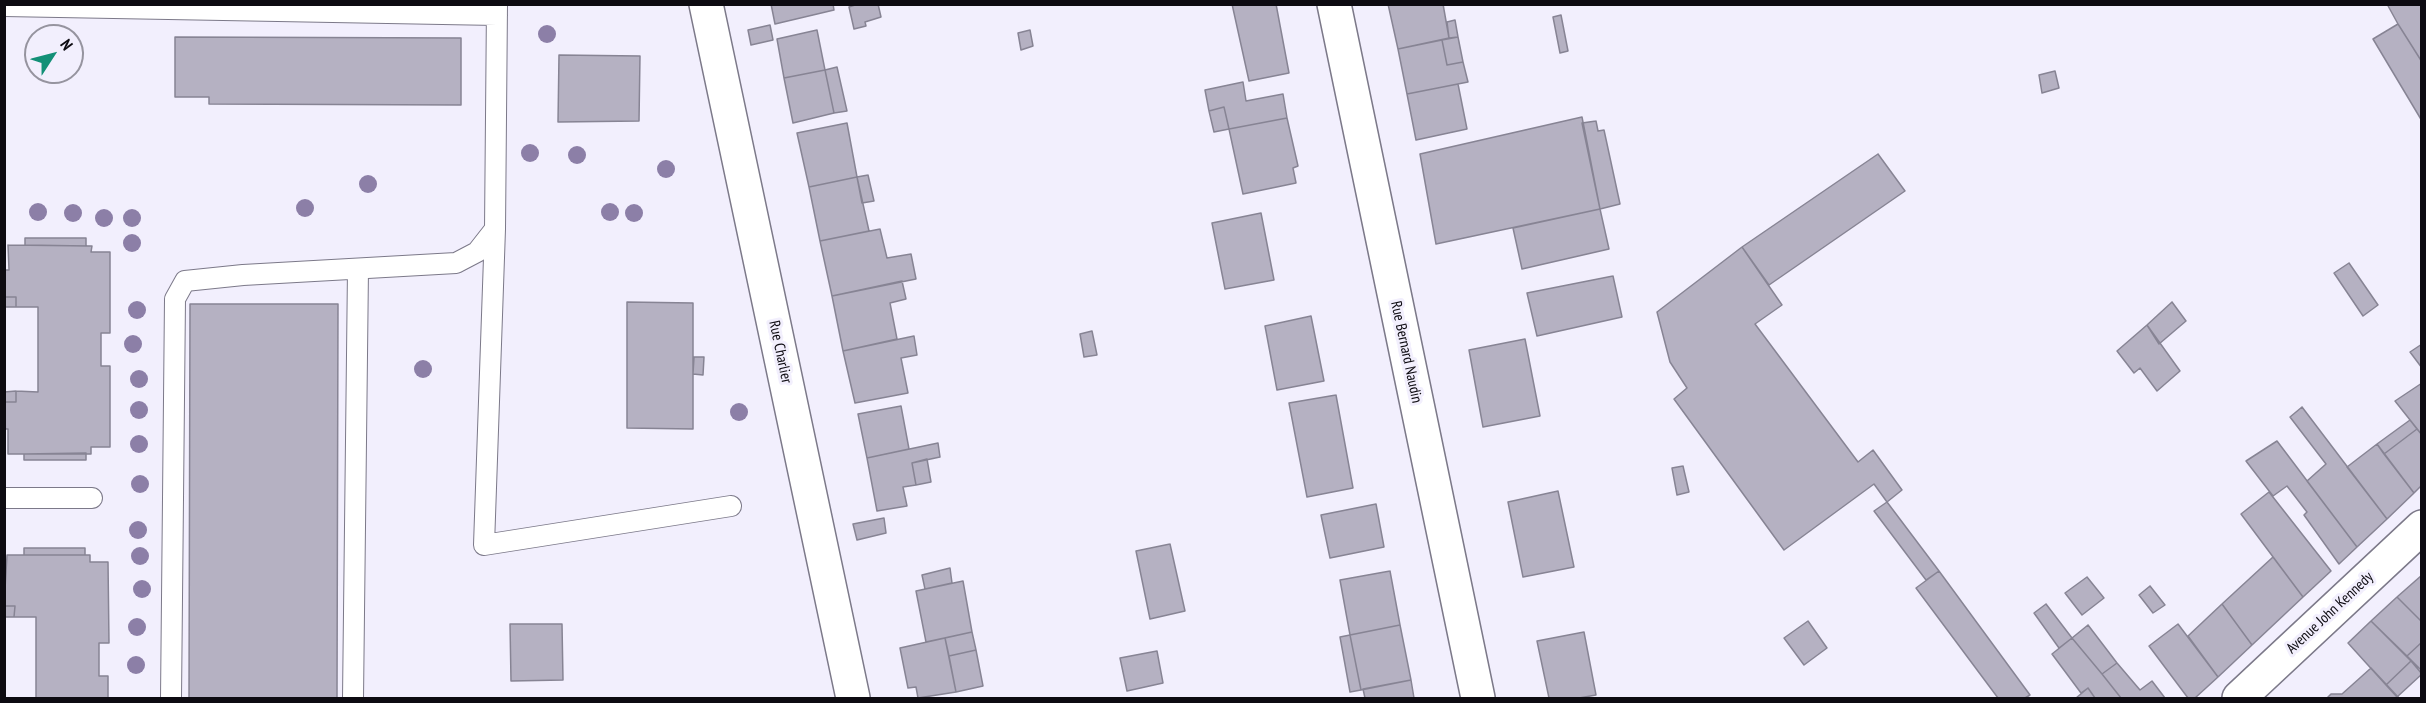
<!DOCTYPE html>
<style>
body{margin:0}
#map{position:relative;width:2426px;height:703px;overflow:hidden;background:#f2effd;font-family:"PT Sans Narrow",sans-serif}
canvas{display:block}
.frame{position:absolute;inset:0;border:6px solid #0d0b11;pointer-events:none}
.north{position:absolute;left:24px;top:24px;width:60px;height:60px;box-sizing:border-box;background:#f2effd;border:2px solid #96949f;border-radius:50%;rotate:54deg;font-size:16px;font-weight:700;line-height:24px;text-align:center;color:#0d0b11}
.north::after{content:'';display:block;margin:auto;width:21px;height:27px;background:#139077;clip-path:polygon(50% 0,100% 100%,50% 72%,0 100%)}
</style>
<div id="map">
<canvas width="2426" height="703"></canvas>
<div class="frame"></div>
<div class="north">N</div>
</div>
<script>
const c = document.querySelector('canvas').getContext('2d');
c.lineJoin = 'round';
function fillPath(path, color) { c.fillStyle = color; c.fill(path, 'evenodd'); }
const shape = rows => new Path2D(rows.map(r => 'M' + r).join(''));
function trace(path, color, width, dash) { c.strokeStyle = color; c.lineWidth = width; c.lineCap = dash ? 'butt' : 'round'; c.setLineDash(dash || []); c.stroke(path); }
function drawText(font, color, halo, rows, align = 'center') {
  c.font = font + ' "PT Sans Narrow",sans-serif'; c.lineWidth = 6; c.setLineDash([]); c.textBaseline = 'middle'; c.strokeStyle = halo; c.fillStyle = color; for (const [text, x, y, turn = 0] of rows) {
    c.save(); c.translate(x, y); c.rotate((+turn || 0) * Math.PI / 180); c.textAlign = isNaN(turn) ? turn : align; if (halo) c.strokeText(text, 0, 0); c.fillText(text, 0, 0); c.restore();
  }
}
const building = shape([
 [771,4,833,4,834,10,775,24,771,4],
 [858,4,878,4,881,17,865,22,866,26,854,29,849,7,858,4],
 [1232,4,1276,4,1289,73,1249,81,1232,4],
 [1388,4,1443,4,1449,38,1398,49,1388,4],
 [2387,4,2422,4,2422,62,2398,24,2387,4],
 [1561,15,1568,51,1560,53,1553,17,1561,15],
 [1455,20,1458,37,1449,38,1447,22,1455,20],
 [2398,24,2422,62,2422,121,2373,39,2398,24],
 [770,25,773,40,751,45,748,30,770,25],
 [817,30,825,70,784,78,777,39,817,30],
 [1030,30,1033,46,1021,50,1018,33,1030,30],
 [175,37,461,38,461,105,209,104,209,97,175,97,175,37],
 [1458,37,1463,62,1447,65,1442,40,1458,37],
 [1442,40,1447,65,1463,62,1468,82,1407,94,1398,49,1442,40],
 [559,55,640,56,639,121,558,122,559,55],
 [837,67,847,111,834,113,825,70,837,67],
 [825,70,834,113,793,123,784,78,825,70],
 [2055,71,2059,88,2042,93,2039,75,2055,71],
 [1243,82,1246,101,1283,94,1287,118,1229,129,1224,107,1209,111,1205,90,1243,82],
 [1458,84,1467,129,1416,140,1407,94,1458,84],
 [1224,107,1229,129,1214,132,1209,111,1224,107],
 [1582,117,1600,209,1436,244,1420,154,1582,117],
 [1287,118,1298,166,1293,168,1296,183,1243,194,1229,129,1287,118],
 [1596,121,1598,131,1604,130,1620,204,1600,209,1582,123,1596,121],
 [847,123,857,177,809,187,797,133,847,123],
 [1878,154,1905,191,1769,285,1742,247,1878,154],
 [868,175,874,201,862,203,857,177,868,175],
 [857,177,869,231,820,241,809,187,857,177],
 [1600,209,1609,249,1522,269,1513,228,1600,209],
 [1261,213,1274,280,1225,289,1212,223,1261,213],
 [880,229,887,258,911,254,916,279,832,296,820,241,880,229],
 [25,238,86,238,86,246,25,245,25,238],
 [8,245,92,246,91,252,110,252,110,333,101,333,101,366,110,366,110,447,91,447,91,454,8,454,8,429,4,429,4,402,16,402,16,391,38,392,38,307,16,307,16,297,4,297,4,270,9,270,8,245],
 [1742,247,1782,305,1755,324,1858,462,1873,450,1902,490,1887,502,1874,484,1784,550,1674,399,1687,388,1670,362,1657,312,1742,247],
 [2349,263,2378,305,2363,316,2334,273,2349,263],
 [1613,276,1622,317,1537,336,1527,293,1613,276],
 [902,281,906,299,890,303,897,339,843,351,832,296,902,281],
 [4,297,16,297,16,307,4,307,4,297],
 [627,302,693,303,693,429,627,428,627,302],
 [2172,302,2186,321,2159,344,2147,325,2172,302],
 [190,304,338,304,337,698,189,698,190,304],
 [1311,316,1324,381,1277,390,1265,326,1311,316],
 [2147,325,2180,371,2157,391,2140,368,2134,373,2117,351,2147,325],
 [1092,331,1097,355,1084,357,1080,334,1092,331],
 [914,336,917,355,901,358,908,393,855,403,843,351,914,336],
 [1525,339,1540,416,1483,427,1469,350,1525,339],
 [2422,344,2422,368,2410,352,2422,344],
 [694,357,704,357,703,375,693,374,694,357],
 [2422,383,2422,435,2395,401,2422,383],
 [16,391,16,402,4,402,4,392,16,391],
 [1336,395,1353,488,1307,497,1289,403,1336,395],
 [901,406,909,449,867,458,858,414,901,406],
 [2302,407,2387,519,2357,547,2307,481,2326,464,2290,417,2302,407],
 [2410,420,2417,429,2384,454,2377,444,2410,420],
 [2417,429,2422,435,2422,485,2414,493,2384,454,2417,429],
 [2277,441,2357,547,2339,564,2304,515,2307,512,2287,486,2273,496,2246,461,2277,441],
 [938,443,940,457,912,463,916,485,903,487,907,506,877,511,867,458,938,443],
 [2377,444,2414,493,2387,519,2347,467,2377,444],
 [86,453,86,460,24,460,24,454,86,453],
 [927,459,931,482,916,485,912,463,927,459],
 [1683,466,1689,492,1677,495,1672,468,1683,466],
 [1558,491,1574,567,1523,577,1508,502,1558,491],
 [2269,492,2331,571,2303,597,2241,514,2269,492],
 [1887,502,1939,571,1926,580,1874,511,1887,502],
 [1376,504,1384,547,1330,558,1321,515,1376,504],
 [884,518,886,533,857,540,853,524,884,518],
 [1170,544,1185,611,1150,619,1136,551,1170,544],
 [24,548,85,548,85,555,24,555,24,548],
 [7,555,90,555,90,562,108,562,109,643,99,643,99,676,108,676,108,698,36,698,36,617,14,617,15,606,4,606,7,555],
 [2273,557,2303,597,2252,645,2222,604,2273,557],
 [950,568,952,583,925,589,922,575,950,568],
 [1390,571,1400,625,1350,635,1340,580,1390,571],
 [1939,571,2030,695,2025,698,1998,698,1916,588,1939,571],
 [2422,575,2422,622,2397,597,2422,575],
 [2087,577,2104,598,2082,615,2065,593,2087,577],
 [963,581,972,632,926,642,916,591,963,581],
 [2150,586,2165,605,2153,613,2139,595,2150,586],
 [2397,597,2422,622,2422,642,2407,656,2371,621,2397,597],
 [2046,604,2072,638,2059,648,2034,613,2046,604],
 [2222,604,2252,645,2218,677,2188,636,2222,604],
 [4,606,15,606,14,617,4,617,4,606],
 [1808,621,1827,648,1804,665,1784,638,1808,621],
 [2371,621,2411,661,2386,685,2348,643,2371,621],
 [510,624,562,624,563,680,511,681,510,624],
 [2178,624,2218,677,2195,698,2188,698,2149,646,2178,624],
 [1400,625,1411,680,1361,690,1350,635,1400,625],
 [2088,625,2117,663,2102,674,2072,638,2088,625],
 [972,632,976,650,949,656,945,638,972,632],
 [1584,632,1596,695,1579,698,1549,698,1537,641,1584,632],
 [1350,635,1361,690,1350,692,1340,637,1350,635],
 [945,638,956,692,918,698,916,687,908,688,900,648,945,638],
 [2072,638,2102,674,2121,698,2095,698,2088,688,2081,693,2052,654,2072,638],
 [2422,642,2422,669,2421,670,2407,656,2422,642],
 [976,650,983,686,956,692,949,656,976,650],
 [1157,651,1163,683,1127,691,1120,658,1157,651],
 [2411,661,2422,674,2397,697,2386,685,2411,661],
 [2117,663,2140,690,2152,681,2165,698,2121,698,2102,674,2117,663],
 [2371,668,2399,698,2327,698,2331,694,2342,694,2371,668],
 [1411,680,1414,698,1365,698,1363,689,1411,680],
 [2088,688,2095,698,2076,698,2088,688]
]);
const lane = shape([
 [4,6,497,15],
 [495,229,484,545,731,506],
 [4,498,92,498],
 [171,698,175,299,185,281,243,275,456,263,477,252,495,229,497,4],
 [353,698,358,269]
]);
const street = shape([
 [706,4,853,698],
 [1334,4,1478,698]
]);
const secondary = shape([
 [2239,698,2422,527]
]);
const trees = [
 [547,34],
 [530,153],
 [577,155],
 [666,169],
 [368,184],
 [305,208],
 [38,212],
 [610,212],
 [73,213],
 [634,213],
 [104,218],
 [132,218],
 [132,243],
 [137,310],
 [133,344],
 [423,369],
 [139,379],
 [139,410],
 [739,412],
 [139,444],
 [140,484],
 [138,530],
 [140,556],
 [142,589],
 [137,627],
 [136,665]
];
const streetNames = [
 ["Rue Charlier",780,352,78],
 ["Rue Bernard Naudin",1406,352,78],
 ["Avenue John Kennedy",2330,613,-43]
];
fillPath(building, '#b5b1c2');
trace(building, '#878494', 1.5);
trace(lane, '#7c7989', 22);
trace(street, '#7c7989', 36);
trace(secondary, '#7c7989', 36);
trace(lane, '#fff', 20);
trace(street, '#fff', 33);
trace(secondary, '#fff', 33);
c.fillStyle = '#8c7fa7';
for (const [x, y] of trees) { c.beginPath(); c.arc(x, y, 9, 0, 2 * Math.PI); c.fill(); }
drawText('15px', '#0d0b11', '#f2effd', streetNames);
</script>
